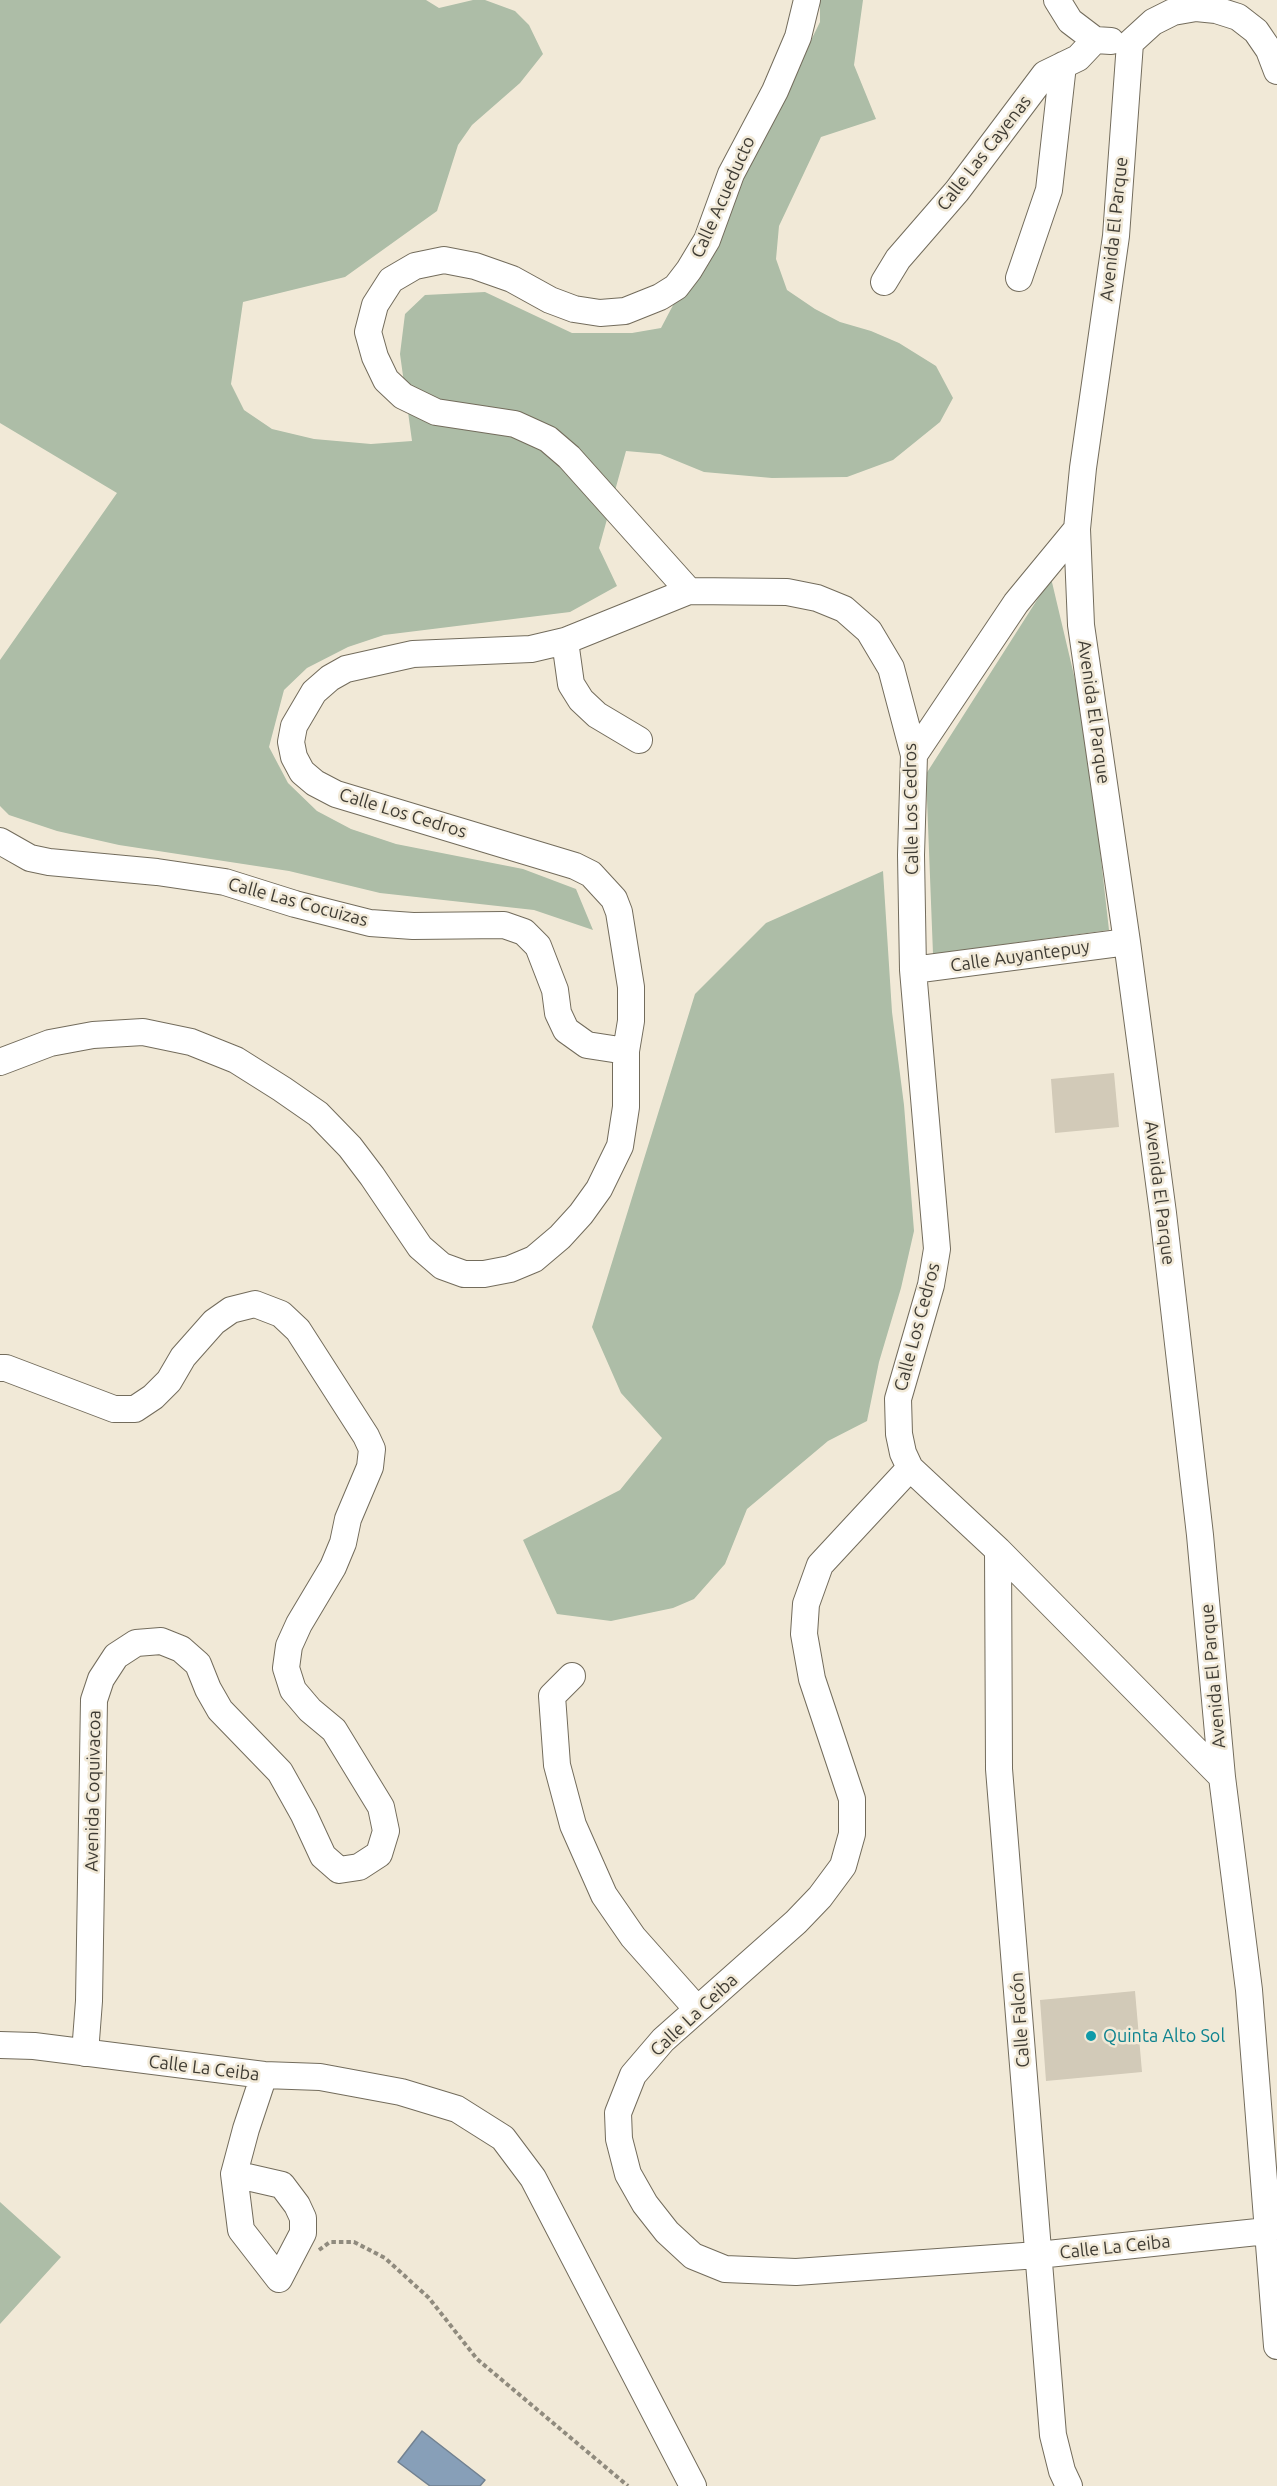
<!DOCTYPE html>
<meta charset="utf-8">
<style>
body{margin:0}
canvas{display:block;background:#f1e9d7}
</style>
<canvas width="1277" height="2486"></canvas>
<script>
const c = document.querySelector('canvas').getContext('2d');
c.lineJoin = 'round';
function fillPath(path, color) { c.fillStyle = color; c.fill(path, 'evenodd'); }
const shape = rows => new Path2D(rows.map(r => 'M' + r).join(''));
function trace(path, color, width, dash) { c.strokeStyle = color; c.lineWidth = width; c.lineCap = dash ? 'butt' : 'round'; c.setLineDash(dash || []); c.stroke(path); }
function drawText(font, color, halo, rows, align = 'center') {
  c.font = font + ' Ubuntu,sans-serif'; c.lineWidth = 5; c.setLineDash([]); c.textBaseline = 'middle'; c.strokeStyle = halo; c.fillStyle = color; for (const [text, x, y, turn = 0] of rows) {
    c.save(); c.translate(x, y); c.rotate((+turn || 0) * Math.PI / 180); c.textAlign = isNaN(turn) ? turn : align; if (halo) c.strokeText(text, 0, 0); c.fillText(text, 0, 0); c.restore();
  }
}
const green = shape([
 [0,0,426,0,439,8,473,0,485,0,515,11,529,25,543,54,520,83,472,125,458,145,437,211,345,277,243,302,231,384,244,410,272,429,314,439,371,444,412,441,400,354,405,314,425,295,485,292,572,333,632,333,661,328,786,91,820,22,820,0,863,0,854,65,876,119,821,137,779,226,776,259,787,290,815,309,840,322,871,331,899,343,936,366,953,398,940,422,893,460,847,477,772,478,704,472,660,454,626,451,599,548,617,586,570,612,384,635,348,647,307,668,284,690,269,747,288,783,317,811,351,829,396,844,523,869,576,889,593,930,534,910,380,893,289,871,119,845,57,831,9,815,0,806,0,660,117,493,0,423],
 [1051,578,1086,726,1109,930,933,954,926,774],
 [883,871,892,1012,904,1105,914,1231,901,1288,879,1362,867,1421,828,1441,747,1509,725,1564,694,1599,673,1608,611,1621,557,1614,523,1540,620,1490,662,1438,621,1393,592,1327,695,994,766,923],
 [0,2202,61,2257,0,2324]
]);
const water = shape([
 [422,2431,485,2480,480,2486,430,2486,398,2462,422,2431]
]);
const building = shape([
 [1114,1073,1119,1127,1055,1133,1051,1079],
 [1135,1991,1142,2072,1046,2081,1040,2000]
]);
const path = shape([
 [319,2250,330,2242,354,2242,385,2258,429,2298,477,2359,628,2486]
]);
const minor = shape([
 [1057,0,1070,21,1095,40,1111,41],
 [1130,43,1116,236,1083,468,1077,529,1081,625,1127,942,1163,1213,1200,1535,1222,1777,1249,1990,1277,2346],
 [1130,43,1153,22,1173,12,1196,8,1216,10,1238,17,1256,31,1269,50,1277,71],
 [1019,278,1049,190,1063,65],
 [884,282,898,259,957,191,1045,74,1078,58,1095,40],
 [689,591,569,457,548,439,515,424,436,412,403,396,386,380,375,357,368,332,375,305,391,280,415,266,444,260,475,266,512,279,550,300,574,309,600,313,625,311,660,297,676,287,689,270,707,240,731,174,775,91,798,37,807,0],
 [565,641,571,684,581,700,597,715,639,740],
 [914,755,1016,603,1077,529],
 [0,841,30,858,49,862,157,872,225,882,295,904,370,923,413,926,504,925,524,932,538,946,555,990,558,1013,566,1030,587,1045,626,1051],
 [913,970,1127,942],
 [0,1062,50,1043,93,1035,143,1032,191,1042,236,1060,282,1089,318,1114,350,1147,372,1176,420,1247,442,1266,464,1274,484,1274,510,1269,534,1259,560,1237,581,1214,599,1189,620,1146,626,1107,626,1051,631,1021,631,987,619,912,614,899,591,874,575,866,336,794,315,783,302,772,294,757,291,742,294,726,314,692,330,678,346,669,413,654,531,649,565,641,689,591,787,592,817,598,844,609,869,631,891,668,914,755,911,855,913,970,937,1249,931,1285,898,1399,899,1434,903,1453,910,1468,998,1550,1222,1777],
 [0,1368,6,1368,114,1409,135,1409,153,1397,169,1381,183,1357,214,1322,231,1310,255,1304,281,1314,298,1330,366,1436,372,1449,370,1467,348,1519,343,1543,333,1567,299,1624,289,1646,286,1668,293,1690,310,1710,334,1730,381,1807,386,1831,379,1854,359,1867,339,1870,323,1856,304,1815,280,1772,220,1710,208,1689,198,1664,181,1649,161,1641,136,1643,116,1656,101,1679,94,1700,89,2001,85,2053],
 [910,1468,820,1565,806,1604,804,1634,812,1679,852,1799,852,1834,843,1866,820,1897,796,1922,663,2040,633,2075,618,2113,619,2139,628,2174,645,2204,667,2232,693,2256,725,2269,796,2272,1038,2255,1267,2231],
 [998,1550,999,1769,1053,2435,1062,2471,1069,2486],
 [572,1676,552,1696,557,1765,573,1825,604,1895,633,1937,697,2009],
 [0,2045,34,2046,264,2075,320,2077,401,2092,457,2109,503,2138,533,2178,693,2486],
 [234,2174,282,2185,297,2205,303,2218,303,2233,279,2279,241,2230,234,2174,246,2129,264,2075]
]);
const markers = [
 [1091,2036,6,"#0f9aa8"]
];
const streetNames = [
 ["Calle Las Cayenas",984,153,-52],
 ["Calle Acueducto",723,197,-66],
 ["Avenida El Parque",1114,229,-84],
 ["Avenida El Parque",1094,712,82],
 ["Calle Los Cedros",911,809,-91],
 ["Calle Los Cedros",403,813,17],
 ["Calle Las Cocuizas",298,902,15],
 ["Calle Auyantepuy",1020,956,-8],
 ["Avenida El Parque",1160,1193,83],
 ["Calle Los Cedros",917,1327,-75],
 ["Avenida El Parque",1213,1676,-95],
 ["Avenida Coquivacoa",93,1791,-89],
 ["Calle La Ceiba",694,2015,-43],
 ["Calle Falcón",1020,2020,-94],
 ["Calle La Ceiba",204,2068,7],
 ["Calle La Ceiba",1115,2247,-6]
];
const cultureNames = [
 ["Quinta Alto Sol",1103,2036]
];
fillPath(green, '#adbda7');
fillPath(water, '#879fb8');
trace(water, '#718190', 1.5);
fillPath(building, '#d2cab8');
trace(minor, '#736c5c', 28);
trace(path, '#908b7e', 4, [4.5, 3]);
trace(minor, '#fff', 26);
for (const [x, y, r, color] of markers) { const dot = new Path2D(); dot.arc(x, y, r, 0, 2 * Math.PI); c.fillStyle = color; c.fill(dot); trace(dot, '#f1e9d7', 2); }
drawText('18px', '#3f3c34', '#f1e9d7', streetNames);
drawText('18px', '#0d838f', '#f1e9d7', cultureNames, 'left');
</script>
